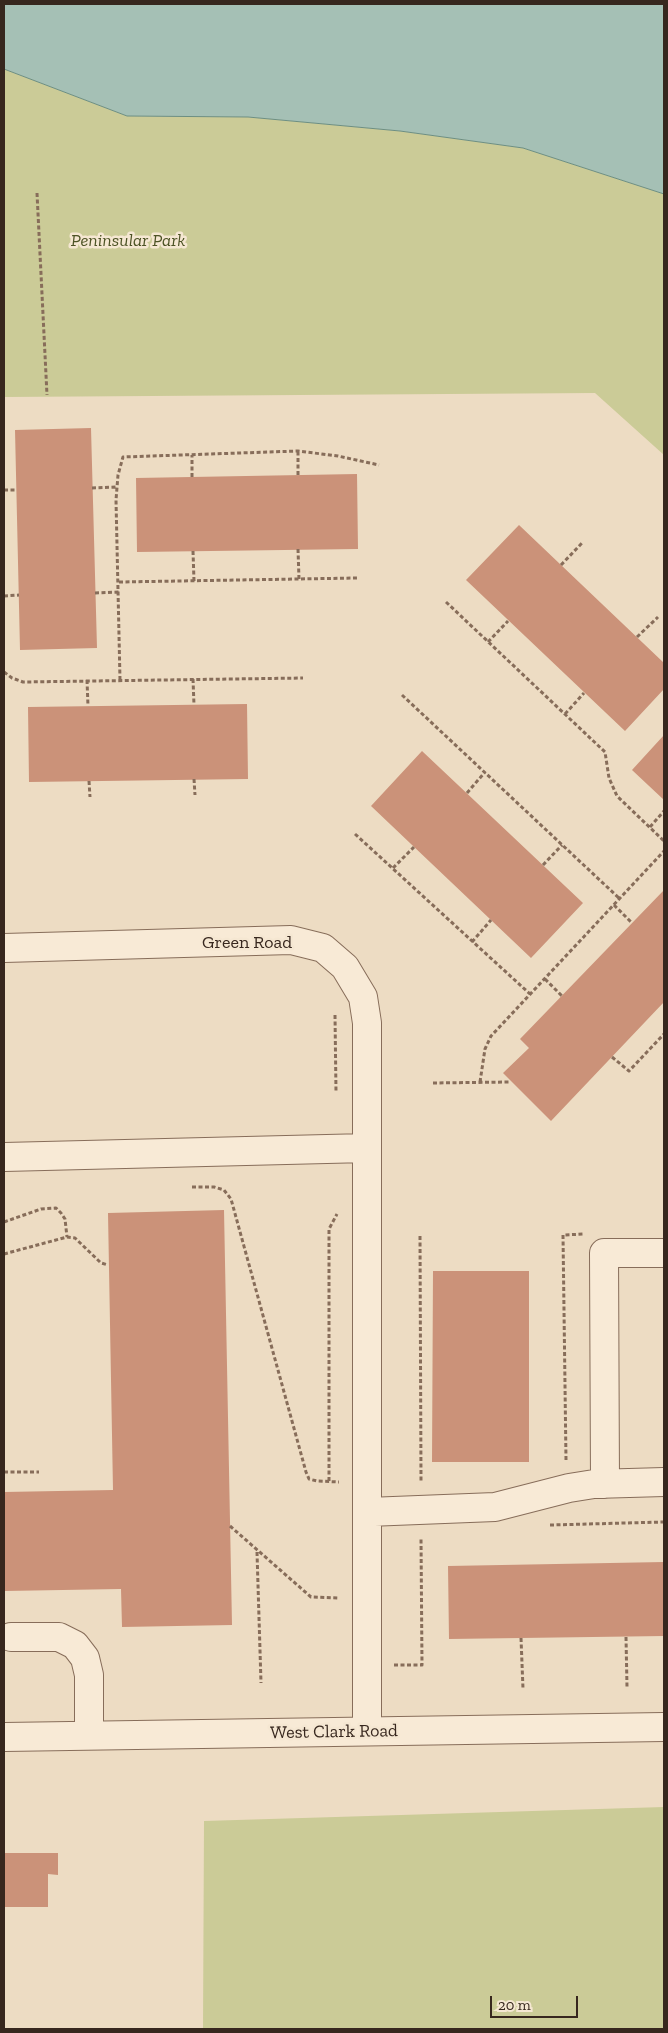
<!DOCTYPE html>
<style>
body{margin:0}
#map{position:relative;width:668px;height:2033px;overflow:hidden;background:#eddcc3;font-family:"Zilla Slab",serif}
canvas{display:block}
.frame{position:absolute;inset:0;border:5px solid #37271e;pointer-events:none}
.scale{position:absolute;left:490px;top:1996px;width:88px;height:22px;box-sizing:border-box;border:2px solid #37271e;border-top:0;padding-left:6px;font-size:15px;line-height:18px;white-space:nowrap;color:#37271e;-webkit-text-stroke:4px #f5e7d2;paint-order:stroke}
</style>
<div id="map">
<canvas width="668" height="2033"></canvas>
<div class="frame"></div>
<div class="scale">20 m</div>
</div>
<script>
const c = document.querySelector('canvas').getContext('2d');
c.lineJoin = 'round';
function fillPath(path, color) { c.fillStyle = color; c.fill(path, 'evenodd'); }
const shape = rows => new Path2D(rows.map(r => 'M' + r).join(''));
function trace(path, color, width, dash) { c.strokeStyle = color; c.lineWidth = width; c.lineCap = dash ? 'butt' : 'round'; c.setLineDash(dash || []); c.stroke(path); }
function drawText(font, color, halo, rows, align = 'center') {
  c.font = font + ' "Zilla Slab",serif'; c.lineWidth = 5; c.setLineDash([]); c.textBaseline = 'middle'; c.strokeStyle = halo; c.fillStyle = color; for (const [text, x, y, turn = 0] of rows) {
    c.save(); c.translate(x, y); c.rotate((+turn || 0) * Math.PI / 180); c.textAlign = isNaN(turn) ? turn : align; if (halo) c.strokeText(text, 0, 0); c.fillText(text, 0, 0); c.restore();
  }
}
const green = shape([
 [4,69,127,116,248,117,400,131,523,148,664,194,664,455,595,393,4,397],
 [664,1807,664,2029,203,2029,204,1821]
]);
const water = shape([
 [4,4,664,4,664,194,523,148,400,131,248,117,127,116,4,69,4,4]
]);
const building = shape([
 [91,428,97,648,20,650,15,430],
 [357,474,358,549,137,552,136,478],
 [519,525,664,663,664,689,625,731,466,580],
 [247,704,248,779,29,782,28,707],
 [664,735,664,800,632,770],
 [422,751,583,903,531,958,371,806],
 [664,890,664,1002,551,1121,503,1073,529,1048,520,1039],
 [224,1210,232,1625,122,1627,121,1589,4,1591,4,1492,113,1490,108,1213],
 [433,1271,529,1271,529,1462,432,1462],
 [664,1562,664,1636,449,1639,448,1566],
 [4,1853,58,1853,58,1875,48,1874,48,1907,4,1907]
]);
const path = shape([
 [37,193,47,395],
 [298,475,298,451],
 [192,477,192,455],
 [92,488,117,487],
 [4,490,16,490],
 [298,549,299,579],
 [193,551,194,581],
 [561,565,582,543],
 [119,582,357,578],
 [95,593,119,592],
 [4,596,19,595],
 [446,602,605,752,609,778,617,796,664,841],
 [637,637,658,617],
 [488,642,508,621],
 [4,672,12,678,23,682,303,678],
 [193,679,194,705],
 [87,680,88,706],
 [120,680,116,500,118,475,123,457,298,451,338,456,379,465],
 [402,695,620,899],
 [565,714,584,693],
 [194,779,195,795],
 [89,781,90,797],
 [467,793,485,772],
 [650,827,664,811],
 [355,834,530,994],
 [543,865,562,845],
 [393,868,414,847],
 [614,905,632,923],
 [472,942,491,920],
 [545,979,562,996],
 [335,1015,336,1092],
 [612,1057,629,1071,664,1034],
 [480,1082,485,1049,491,1036,664,851],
 [433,1083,509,1082],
 [192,1187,214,1187,224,1190,231,1199,306,1472,309,1479,317,1481,339,1482],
 [4,1222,41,1209,56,1208,61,1213,65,1219,67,1237],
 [420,1236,421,1481],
 [4,1254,67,1237,75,1238,101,1263,108,1265],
 [566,1460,563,1235,584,1234],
 [4,1472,39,1472],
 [329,1481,329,1229,337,1214],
 [550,1525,664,1522],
 [230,1526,311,1597,338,1598],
 [257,1552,261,1683],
 [626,1637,627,1687],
 [521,1638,523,1689],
 [394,1665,422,1665,421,1539]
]);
const minor = shape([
 [4,948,291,940,323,948,345,967,363,997,367,1023,367,1731],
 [4,1157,367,1148],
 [605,1484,604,1253,664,1253],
 [368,1512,495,1507,569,1488,594,1484,664,1482],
 [11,1637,59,1637,75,1645,85,1658,89,1675,89,1735],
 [4,1737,664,1727]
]);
const parkNames = [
 ["Peninsular Park",128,241]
];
const streetNames = [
 ["Green Road",247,943],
 ["West Clark Road",334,1732,-1]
];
fillPath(green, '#cbcb97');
fillPath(water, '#a5c0b5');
trace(water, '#6c8e82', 1);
fillPath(building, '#cb9279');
trace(minor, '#876d5a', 30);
trace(path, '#876d5a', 3, [4, 2.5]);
trace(minor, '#f8ead6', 28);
drawText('italic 18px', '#4d5325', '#f5e7d2', parkNames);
drawText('18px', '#37271e', '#f5e7d2', streetNames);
</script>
